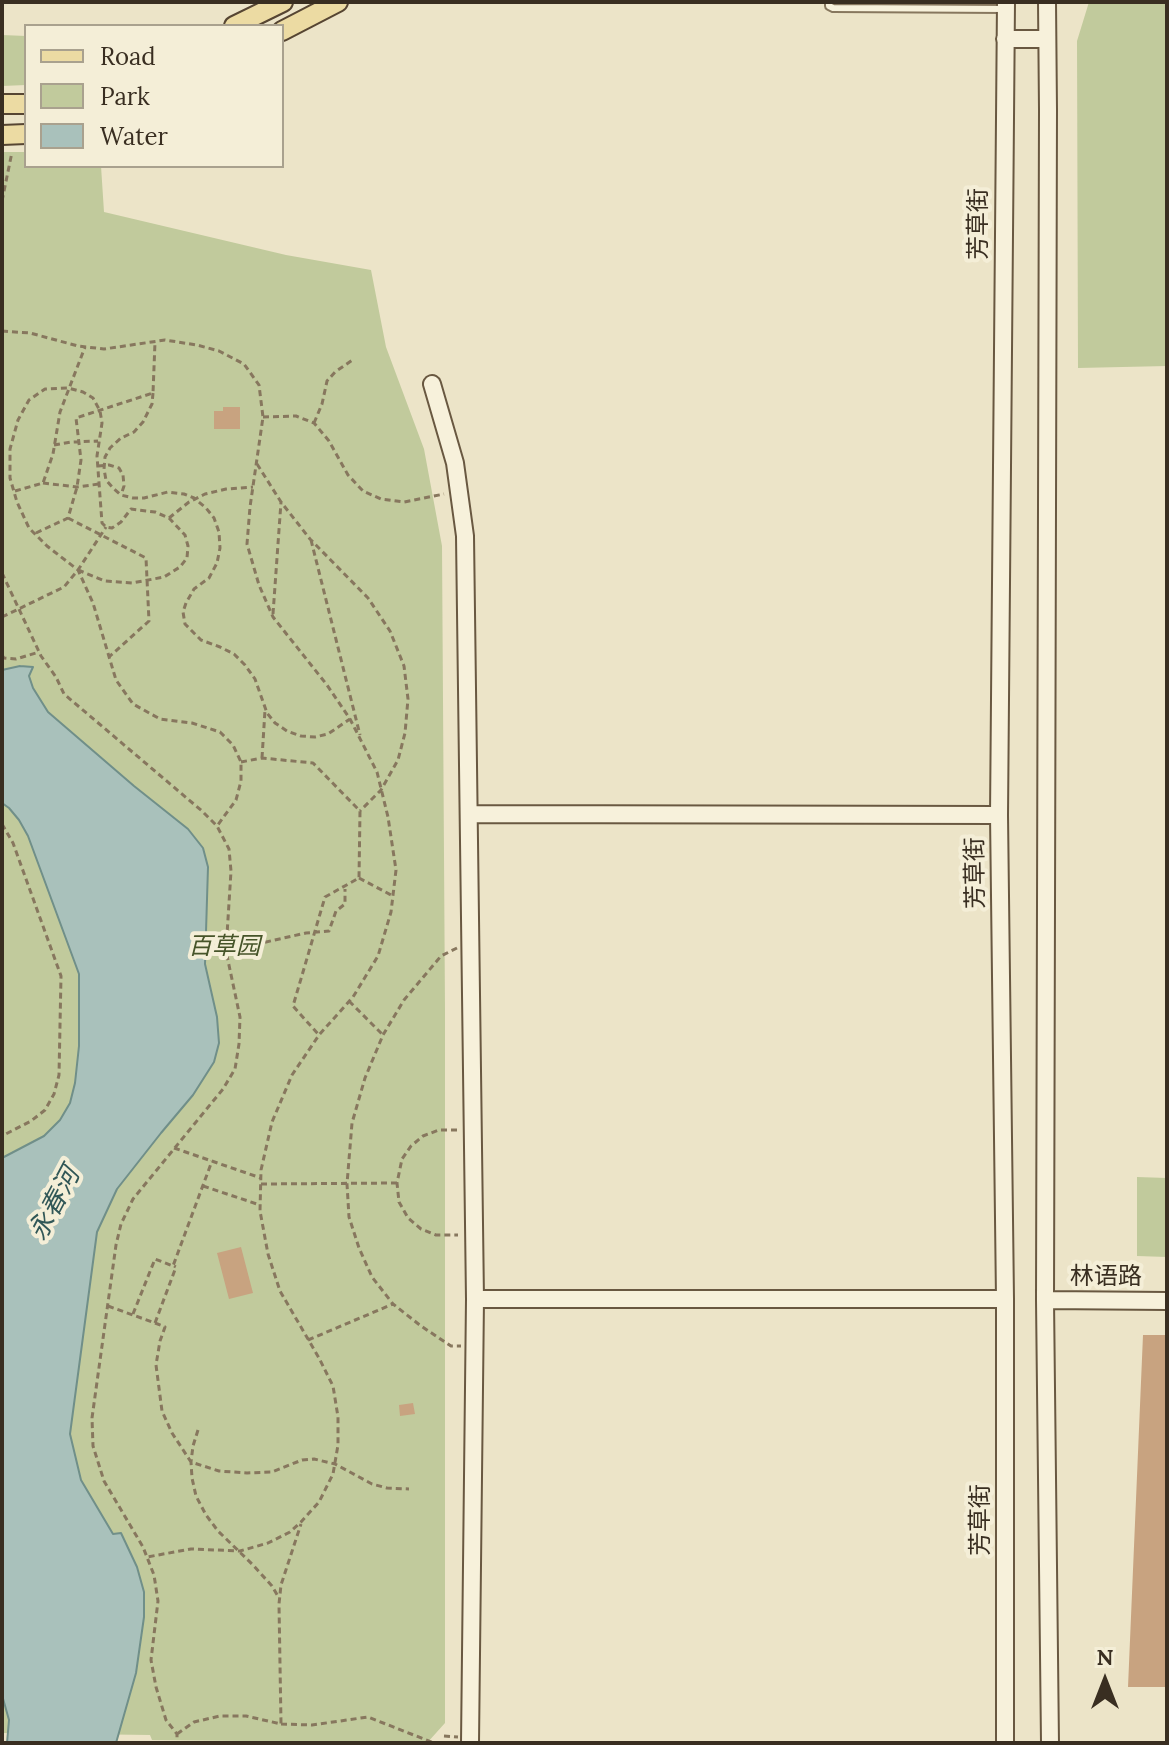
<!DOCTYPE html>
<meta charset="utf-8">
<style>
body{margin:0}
#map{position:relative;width:1169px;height:1745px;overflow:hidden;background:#ece4c8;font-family:Lora,serif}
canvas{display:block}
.frame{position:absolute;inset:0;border:4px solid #392e21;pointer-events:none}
.legend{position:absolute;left:24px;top:24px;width:260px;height:144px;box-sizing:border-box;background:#f4eed7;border:2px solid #a9a18e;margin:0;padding:10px 14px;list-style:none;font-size:24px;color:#392e21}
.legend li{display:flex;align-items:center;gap:16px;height:40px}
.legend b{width:40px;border:2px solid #a9a18e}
.north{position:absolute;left:1065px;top:1641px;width:80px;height:80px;-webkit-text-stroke:6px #f4eed7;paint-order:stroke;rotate:0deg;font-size:22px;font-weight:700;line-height:32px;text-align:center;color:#392e21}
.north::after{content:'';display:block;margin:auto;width:28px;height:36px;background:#392e21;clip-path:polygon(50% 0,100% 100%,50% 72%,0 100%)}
</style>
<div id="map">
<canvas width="1169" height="1745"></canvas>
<div class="frame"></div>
<ul class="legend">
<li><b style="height:10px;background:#ecdba3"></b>Road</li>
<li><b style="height:22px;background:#c1ca9c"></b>Park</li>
<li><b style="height:22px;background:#a9c1bb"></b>Water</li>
</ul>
<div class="north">N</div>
</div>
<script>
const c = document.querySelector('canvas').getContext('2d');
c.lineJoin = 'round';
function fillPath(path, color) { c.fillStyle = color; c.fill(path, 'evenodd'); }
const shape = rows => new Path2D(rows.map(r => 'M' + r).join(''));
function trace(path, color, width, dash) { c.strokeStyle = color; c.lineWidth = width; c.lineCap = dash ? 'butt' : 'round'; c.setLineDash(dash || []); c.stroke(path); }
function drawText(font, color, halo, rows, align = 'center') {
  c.font = font + ' Lora,"Noto Sans SC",serif'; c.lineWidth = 8; c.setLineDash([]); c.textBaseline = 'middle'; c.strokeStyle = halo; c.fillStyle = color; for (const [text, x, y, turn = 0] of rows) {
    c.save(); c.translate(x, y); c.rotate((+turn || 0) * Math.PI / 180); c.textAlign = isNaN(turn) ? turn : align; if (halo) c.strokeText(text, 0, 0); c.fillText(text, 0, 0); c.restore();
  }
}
const green = shape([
 [1089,2,1167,2,1167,366,1078,368,1077,41],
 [2,35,26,36,26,85,2,86],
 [2,152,26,152,26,166,101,166,104,212,286,255,371,270,386,347,424,449,442,546,445,1010,445,1723,427,1743,152,1740,150,1735,2,1733],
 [1137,1177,1167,1178,1167,1257,1137,1256]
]);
const water = shape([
 [20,666,33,667,29,676,33,688,48,712,134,786,188,829,203,848,208,867,205,964,217,1017,219,1043,214,1062,193,1095,161,1133,117,1189,97,1232,70,1434,81,1480,113,1534,121,1533,137,1567,144,1592,144,1617,136,1673,116,1743,7,1743,9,1720,2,1695,2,1158,44,1136,60,1120,70,1103,75,1083,79,1046,79,974,28,836,19,820,9,808,2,803,2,670,20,666]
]);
const building = shape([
 [223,407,240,407,240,429,214,429,214,411,223,411],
 [241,1247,253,1293,229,1299,217,1253],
 [1143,1335,1167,1335,1167,1687,1128,1687],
 [413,1403,415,1414,400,1416,399,1405]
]);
const path = shape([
 [2,201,12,152],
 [2,331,30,333,78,346,104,349,165,340,197,345,219,351,244,364,259,385,263,417,250,507,247,544,259,585,273,617,327,685,350,719,377,772,388,817,396,870,391,912,378,956,353,997,319,1035,292,1075,272,1122,261,1170,260,1211,268,1254,280,1291,319,1358,333,1386,338,1417,338,1445,333,1474,319,1502,301,1522,290,1532,268,1543,240,1551,191,1549,147,1557],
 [263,417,296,416,314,423,329,441,348,475,363,491,381,499,404,502,444,494],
 [314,423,322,404,327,381,335,372,354,359],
 [54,445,71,442,98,441],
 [257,464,281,502,310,539,368,598,390,631,404,666,408,699,405,733,398,760,381,790,360,811],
 [98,466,109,465,119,468,123,475,124,486,121,495],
 [43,483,77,487,99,484],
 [15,491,43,483,53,454,60,412,85,347],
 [68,518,146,558,149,621,109,657],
 [169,518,189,502,205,494,226,489,253,487],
 [36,533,68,518,77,487,81,460,76,418,153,393,155,342],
 [311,540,360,735],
 [78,570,105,581,132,583,164,577,180,567,187,558,188,546,185,535,169,518,155,512,131,509,121,522,112,528,106,527,102,523,97,456,102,423,100,411,93,398,83,392,68,388,45,389,29,400,18,420,10,449,10,478,17,502,29,528,47,546,78,570,93,603,116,680,133,704,160,719,192,723,220,732,233,745,241,762,241,781,236,800,217,826],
 [2,573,41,656,56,677,64,694,202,811,217,826,229,849,231,871,226,951,240,1017,239,1044,235,1069,223,1089,133,1199,121,1224,116,1245,92,1418,93,1446,104,1481,143,1547,154,1575,158,1601,151,1660,156,1687,166,1720,177,1734,177,1743],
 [273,614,281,502],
 [2,617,64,587,78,570,106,527],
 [2,655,4,658,16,659,39,652],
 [262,758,265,710],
 [241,762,262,758,313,763,360,811,359,878,325,897,293,1006,318,1034],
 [2,824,13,843,61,976,59,1075,54,1094,45,1110,31,1121,2,1136],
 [359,878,393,896],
 [457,948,441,956,404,1000,383,1035,365,1078,352,1123,347,1184,349,1217,359,1248,372,1277,393,1304,421,1326,451,1346,461,1346],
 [226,951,306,933,329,931,336,911,345,904,345,889],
 [349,1001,383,1035],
 [457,1130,439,1130,423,1136,411,1146,402,1159,397,1183,399,1202,408,1218,421,1229,436,1235,458,1235],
 [174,1148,261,1178],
 [261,1184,397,1183],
 [203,1186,260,1205],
 [108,1306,155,1323,176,1267,174,1266],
 [133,1314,155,1259,173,1266,212,1161],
 [155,1323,165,1327,160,1341,156,1365,162,1411,172,1433,191,1462,219,1471,247,1473,272,1472,302,1460,314,1459,335,1464,372,1484,387,1488,409,1489],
 [308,1340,393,1304],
 [198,1430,193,1446,191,1462,192,1478,196,1496,206,1515,218,1531,253,1565,272,1586,279,1598],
 [281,1724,312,1725,368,1717,434,1743],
 [177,1734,194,1722,220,1716,246,1716,281,1724,279,1604,281,1585,301,1524],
 [444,1736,458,1737]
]);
const lane = shape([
 [829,2,829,6,833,8,1006,9]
]);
const secondary = shape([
 [1047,2,1048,110,1045,1300,1050,1743],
 [1005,39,1047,39],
 [432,384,455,463,465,536,475,1299,470,1743],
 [469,814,999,815],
 [475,1299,1005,1299],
 [1045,1300,1167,1301],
 [1005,1743,1005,1299,999,815,1006,2]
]);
const primary = shape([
 [234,26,283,2],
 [282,31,338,2],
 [2,104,26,104],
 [2,135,26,134]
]);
const pathBridge = shape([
 [153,393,152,404,143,422,134,432,121,438,110,448,105,457,104,469,106,480,113,488,121,495,133,498,144,498,168,492,184,494,194,498,206,508,214,518,219,532,220,548,217,563,209,578,194,589,186,603,183,612,185,624,201,640,220,647,234,654,245,665,255,679,267,713,275,723,287,731,301,736,315,737,328,734,350,719]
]);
const streetNames = [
 ["芳草街",979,224,-90],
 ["芳草街",976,873,-91],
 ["林语路",1106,1277],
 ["芳草街",981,1520,-90]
];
const parkNames = [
 ["百草园",224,947]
];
const waterNames = [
 ["永春河",55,1204,-62]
];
fillPath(green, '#c1ca9c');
fillPath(water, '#a9c1bb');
trace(water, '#708f89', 2);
fillPath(building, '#c8a380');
trace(lane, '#87775e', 10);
trace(secondary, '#695841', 20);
trace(primary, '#564532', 22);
trace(path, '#87775e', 3, [6, 4]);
trace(lane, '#f7f1db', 6);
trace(secondary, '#f7f1db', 16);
trace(primary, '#ecdba3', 18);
trace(pathBridge, '#87775e', 3, [6, 4]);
drawText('24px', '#392e21', '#f4eed7', streetNames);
drawText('italic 24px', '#465429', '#f4eed7', parkNames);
drawText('italic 26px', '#315757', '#f4eed7', waterNames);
</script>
